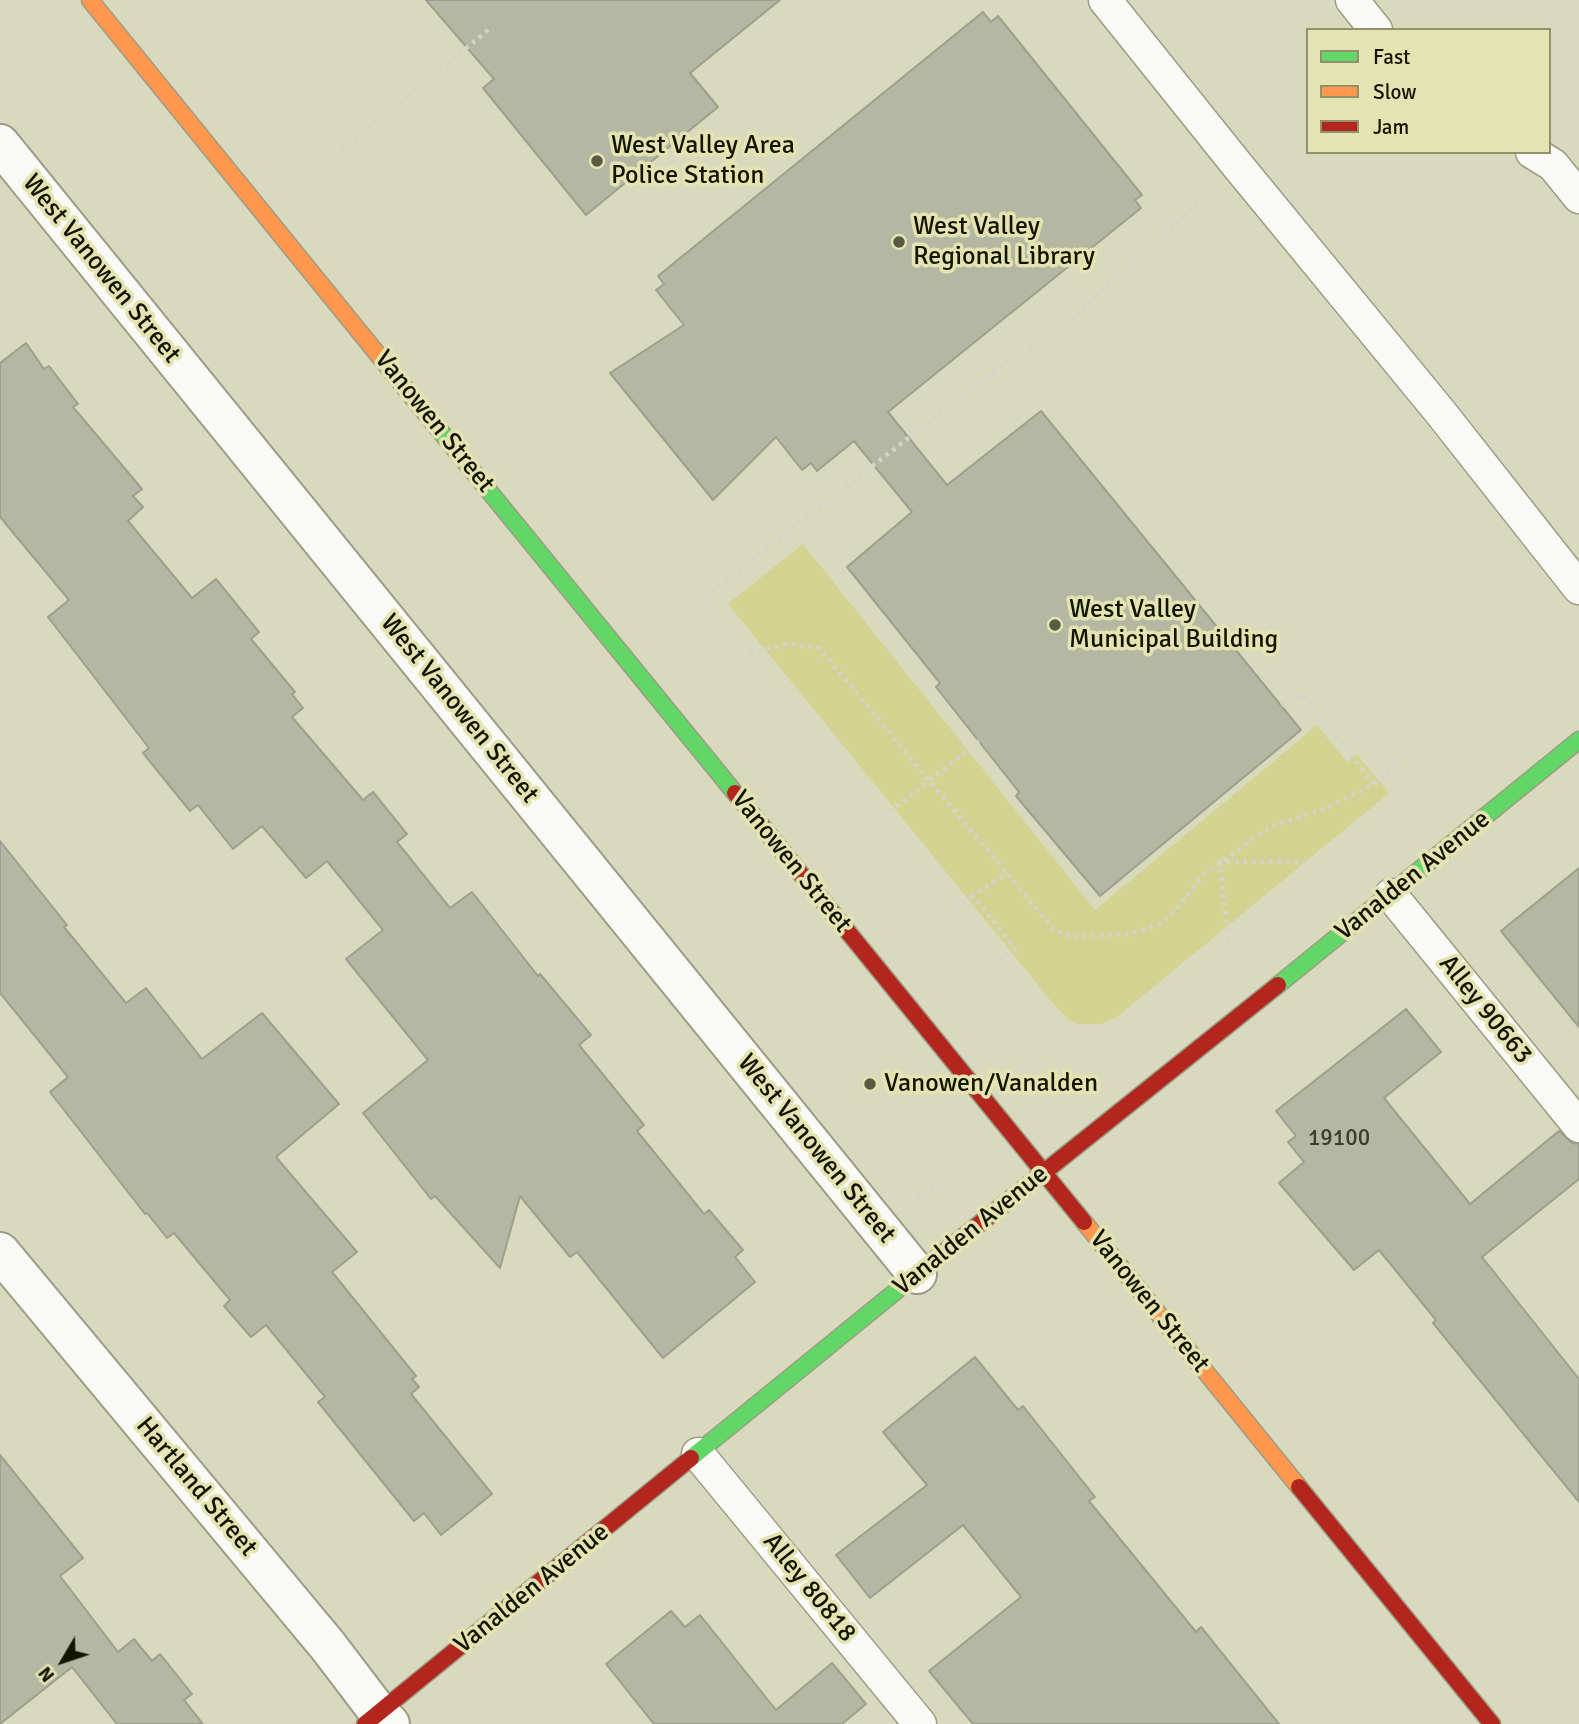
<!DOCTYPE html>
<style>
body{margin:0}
#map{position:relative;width:1579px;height:1724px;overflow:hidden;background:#d9d9bd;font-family:Signika,sans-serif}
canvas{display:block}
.legend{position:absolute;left:1306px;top:28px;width:245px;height:126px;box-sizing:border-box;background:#e4e4b2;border:2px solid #91916c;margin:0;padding:9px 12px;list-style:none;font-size:21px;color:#141403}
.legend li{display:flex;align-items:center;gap:14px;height:35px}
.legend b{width:35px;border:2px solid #91916c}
.north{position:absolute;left:28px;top:1626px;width:70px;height:70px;-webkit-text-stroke:5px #e4e4b2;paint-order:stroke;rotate:231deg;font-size:19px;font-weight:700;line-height:28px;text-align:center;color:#141403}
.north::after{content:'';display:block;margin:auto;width:24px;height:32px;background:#141403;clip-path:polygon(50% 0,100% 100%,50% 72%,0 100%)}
</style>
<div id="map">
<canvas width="1579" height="1724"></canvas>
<ul class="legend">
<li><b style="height:9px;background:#63d668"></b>Fast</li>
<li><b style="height:9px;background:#ff974d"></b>Slow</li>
<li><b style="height:9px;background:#b3261e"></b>Jam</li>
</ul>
<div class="north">N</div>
</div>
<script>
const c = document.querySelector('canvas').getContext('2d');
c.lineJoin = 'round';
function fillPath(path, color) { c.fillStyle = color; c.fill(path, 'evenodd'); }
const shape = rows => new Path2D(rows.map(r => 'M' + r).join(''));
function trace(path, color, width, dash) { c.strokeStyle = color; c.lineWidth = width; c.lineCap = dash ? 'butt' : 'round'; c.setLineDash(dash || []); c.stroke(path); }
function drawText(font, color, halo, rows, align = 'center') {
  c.font = font + ' Signika,sans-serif'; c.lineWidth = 7; c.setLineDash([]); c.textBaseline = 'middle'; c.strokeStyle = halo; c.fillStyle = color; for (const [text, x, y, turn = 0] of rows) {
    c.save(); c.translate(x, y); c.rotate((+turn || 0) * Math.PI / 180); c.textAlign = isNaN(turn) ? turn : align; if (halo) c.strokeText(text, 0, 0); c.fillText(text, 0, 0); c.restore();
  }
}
const green = shape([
 [803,544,1095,910,1317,725,1347,762,1357,754,1389,793,1117,1017,1101,1024,1079,1024,1068,1019,1056,1007,728,604]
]);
const building = shape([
 [426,0,780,0,690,73,718,107,586,215,483,88,494,79,426,0],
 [983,12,991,22,998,16,1142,195,1135,200,1141,208,888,412,947,485,1041,411,1301,730,1100,896,1016,796,1019,792,936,687,940,683,847,567,912,512,854,441,817,471,811,463,802,470,776,437,713,500,610,373,684,325,656,290,664,284,658,276,983,12],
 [26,343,44,369,49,366,78,404,73,407,142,489,133,496,143,507,128,521,192,598,216,579,259,632,251,639,295,692,292,694,303,708,292,717,363,800,373,792,407,834,397,842,450,908,472,892,538,976,540,974,591,1035,579,1045,644,1125,637,1131,704,1214,709,1210,743,1250,735,1257,755,1282,663,1358,577,1252,570,1257,520,1196,500,1268,435,1196,431,1199,363,1113,428,1060,346,959,383,930,327,861,306,878,262,826,233,849,198,805,190,811,143,753,149,748,48,617,69,600,0,517,0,363,26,343],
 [0,841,67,925,64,927,126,1003,146,988,202,1059,262,1013,339,1104,276,1157,357,1252,332,1272,416,1376,412,1379,419,1387,411,1394,492,1494,441,1535,424,1513,414,1521,318,1402,325,1397,266,1325,251,1337,224,1306,230,1300,174,1233,167,1238,147,1213,145,1214,50,1092,68,1077,0,993,0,841],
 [1579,868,1579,1027,1501,931,1579,868],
 [1406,1009,1441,1052,1384,1098,1470,1204,1559,1131,1572,1143,1579,1144,1579,1179,1482,1257,1579,1379,1579,1502,1433,1323,1436,1320,1379,1250,1354,1270,1279,1183,1304,1162,1288,1142,1296,1136,1276,1111,1406,1009],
 [975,1357,1018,1410,1023,1406,1095,1497,1089,1501,1196,1632,1201,1627,1279,1724,973,1724,929,1671,1021,1597,963,1525,870,1598,836,1555,927,1485,883,1432,975,1357],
 [0,1455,83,1558,60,1576,118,1652,134,1639,152,1661,160,1654,192,1694,184,1700,203,1724,117,1724,72,1667,0,1724,0,1455],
 [671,1611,685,1627,700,1615,776,1710,832,1663,866,1704,842,1724,654,1724,606,1664,671,1611]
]);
const path = shape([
 [341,151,492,27],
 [705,597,1012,357,1049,340,1205,196],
 [750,653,787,644,819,648,1053,929,1072,937,1131,934,1160,924,1176,910,1203,875,1270,827,1325,809,1374,784,1407,757],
 [1281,705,1302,694,1374,784],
 [883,817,979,741],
 [956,909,973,895],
 [1228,940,1220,862,1286,861,1320,865],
 [1000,961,1015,948,973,895,1007,873],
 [917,1197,939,1182]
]);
const lane = shape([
 [1105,0,1238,166,1441,413,1579,588],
 [1352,0,1376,30],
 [1532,152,1553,165,1579,197],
 [1391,895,1579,1126],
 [698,1454,920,1724]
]);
const street = shape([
 [0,144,917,1274],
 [0,1252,328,1646,379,1713,390,1724]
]);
const fast = shape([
 [427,415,735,793],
 [1278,985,1579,740],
 [691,1458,938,1257]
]);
const slow = shape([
 [90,0,427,415],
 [1084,1222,1299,1487]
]);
const jam = shape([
 [735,793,1084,1222],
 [938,1257,1278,985],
 [1299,1487,1492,1724],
 [365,1724,691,1458]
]);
const markers = [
 [597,161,7,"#595944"],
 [899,242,7,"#595944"],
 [1055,625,7,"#595944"],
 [870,1084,7,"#595944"]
];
const numberNames = [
 ["19100",1339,1139]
];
const poiNames = [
 ["West Valley Area",611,146],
 ["Police Station",611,176],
 ["West Valley",913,227],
 ["Regional Library",913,257],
 ["West Valley",1069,610],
 ["Municipal Building",1069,640],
 ["Vanowen/Vanalden",884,1084]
];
const streetNames = [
 ["West Vanowen Street",101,269,51],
 ["Vanowen Street",434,422,51],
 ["West Vanowen Street",459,709,51],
 ["Vanowen Street",791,862,51],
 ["Vanalden Avenue",1413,876,-39],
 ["Alley 90663",1485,1010,51],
 ["West Vanowen Street",816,1149,51],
 ["Vanalden Avenue",971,1231,-39],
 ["Vanowen Street",1149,1302,51],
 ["Hartland Street",196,1487,50],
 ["Alley 80818",809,1588,51],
 ["Vanalden Avenue",532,1589,-39]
];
fillPath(green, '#d4d392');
fillPath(building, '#b4b7a2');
trace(building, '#9ca08c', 2);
trace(lane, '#9c9b86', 35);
trace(street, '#9c9b86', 42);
trace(fast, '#9c9b86', 19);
trace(slow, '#9c9b86', 19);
trace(jam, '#9c9b86', 19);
trace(path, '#d4d4cb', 4.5, [3.5, 5]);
trace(lane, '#f9f9f5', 32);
trace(street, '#f9f9f5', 38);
trace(fast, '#63d668', 16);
trace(slow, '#ff974d', 16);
trace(jam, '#b3261e', 16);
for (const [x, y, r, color] of markers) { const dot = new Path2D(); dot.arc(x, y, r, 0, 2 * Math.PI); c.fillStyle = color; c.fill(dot); trace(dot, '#e4e4b2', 2.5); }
drawText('23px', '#3c3d2b', null, numberNames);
drawText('26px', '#141403', '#e4e4b2', poiNames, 'left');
drawText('26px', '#141403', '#e4e4b2', streetNames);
</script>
